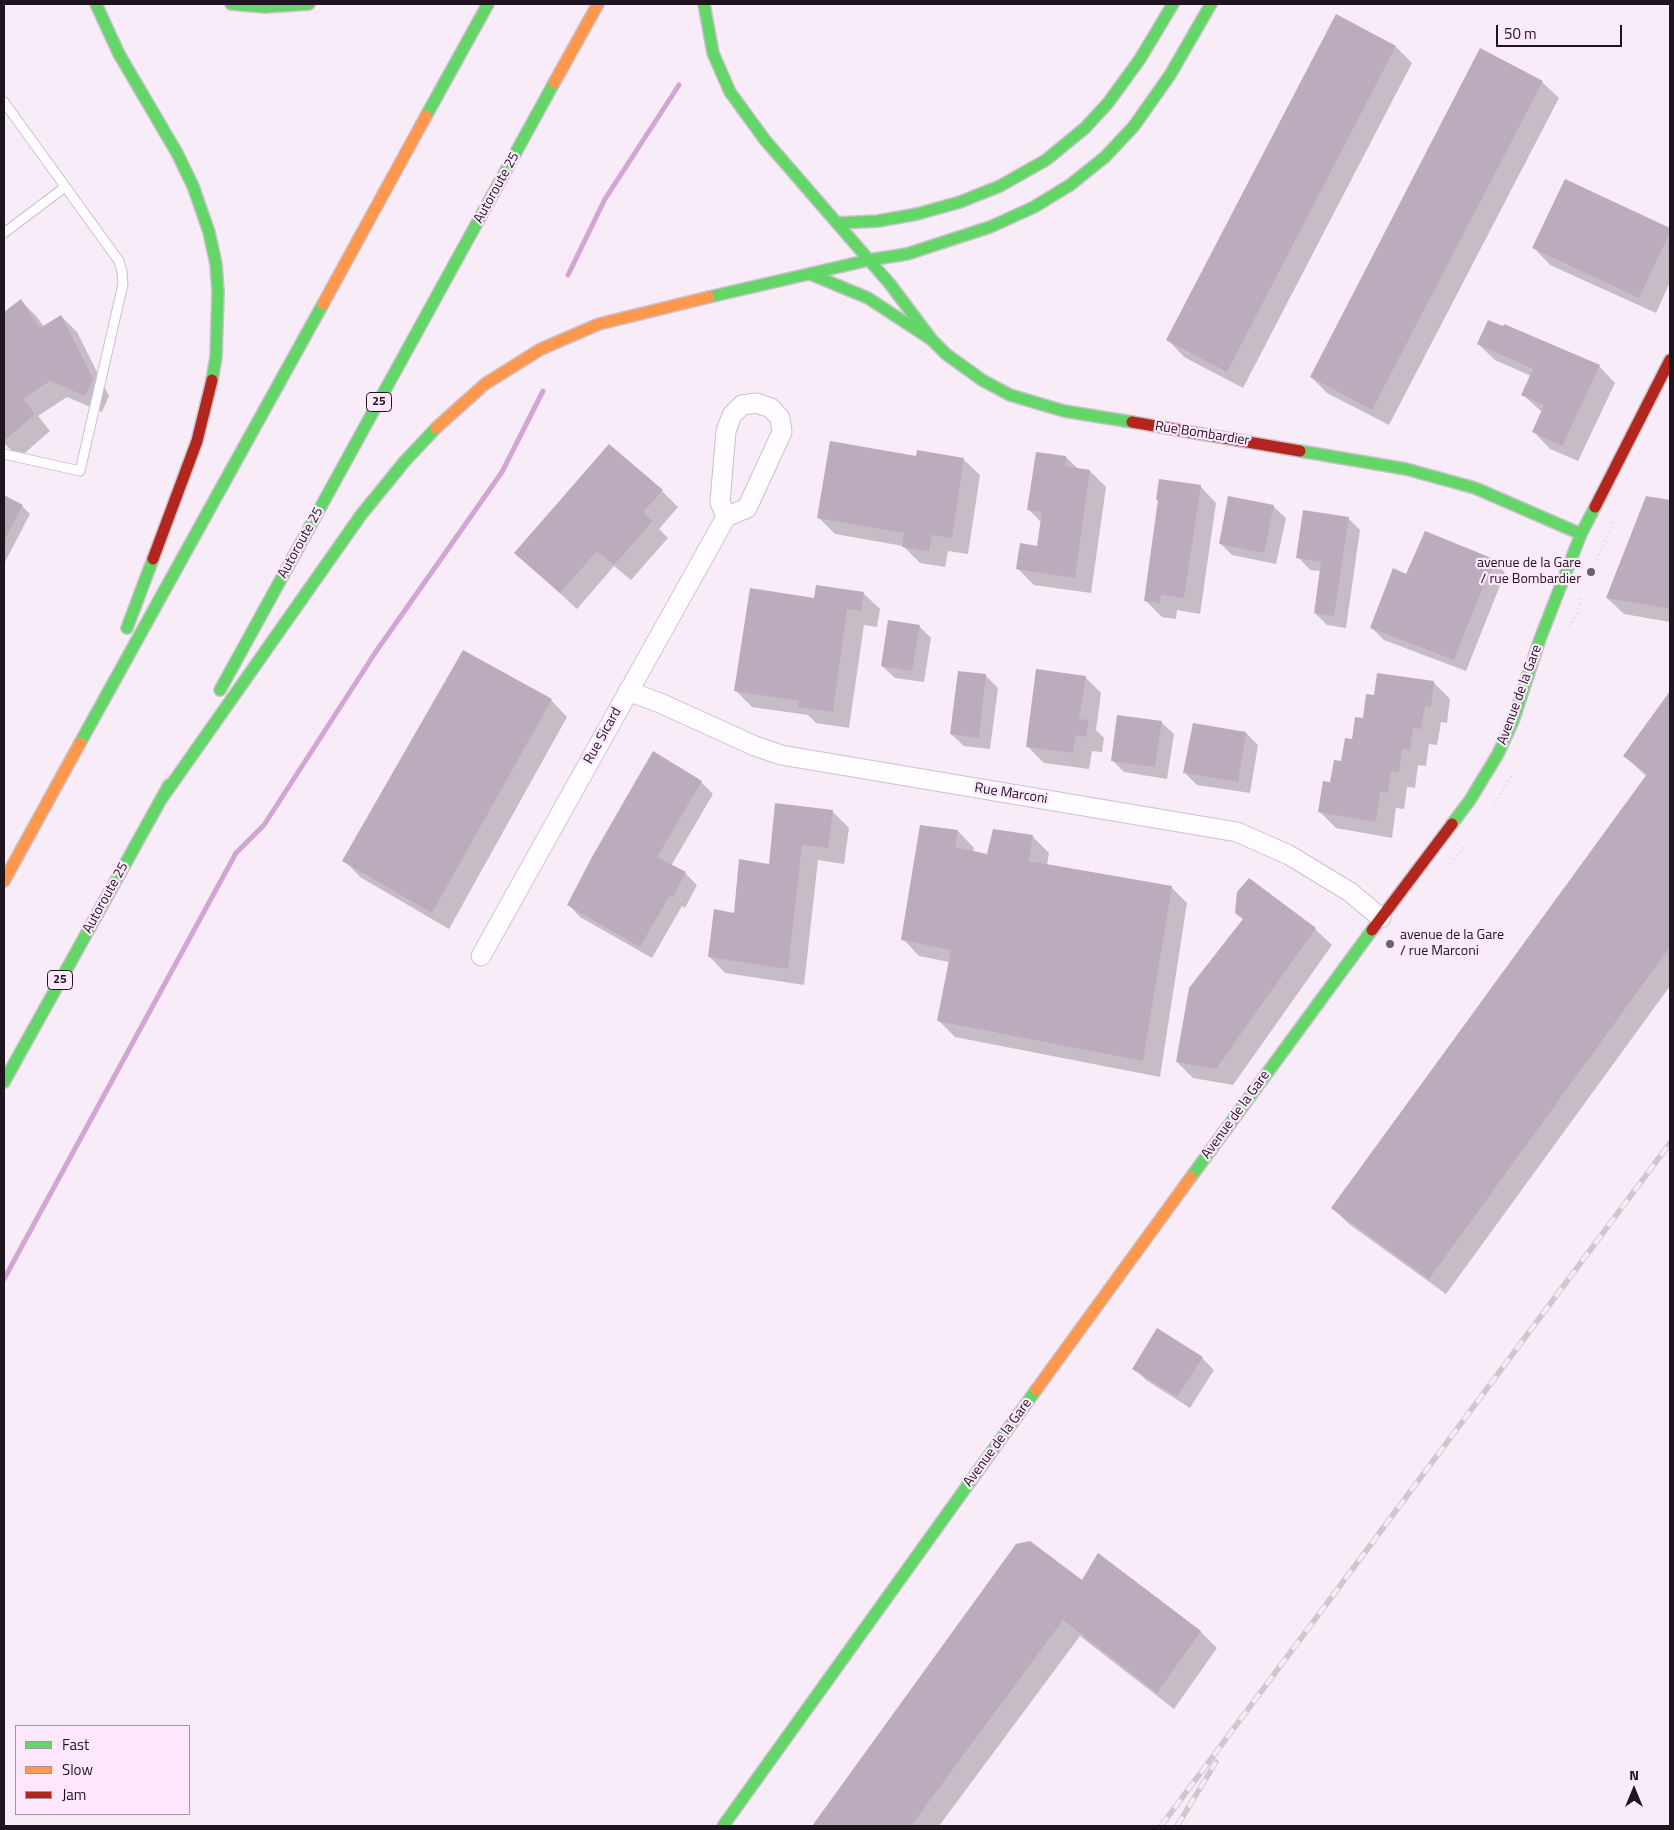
<!DOCTYPE html>
<style>
body{margin:0}
#map{position:relative;width:1674px;height:1830px;overflow:hidden;background:#f8ecf8;font-family:"Titillium Web",sans-serif}
canvas{display:block}
.frame{position:absolute;inset:0;border:5px solid #1f151f;pointer-events:none}
.legend{position:absolute;left:15px;top:1725px;width:175px;height:90px;box-sizing:border-box;background:#fde7fd;border:1px solid #a493a4;margin:0;padding:6px 9px;list-style:none;font-size:15px;color:#1f151f}
.legend li{display:flex;align-items:center;gap:10px;height:25px}
.legend b{width:25px;border:1px solid #a493a4}
.north{position:absolute;left:1609px;top:1765px;width:50px;height:50px;-webkit-text-stroke:4px #fde7fd;paint-order:stroke;rotate:0deg;font-size:14px;font-weight:700;line-height:20px;text-align:center;color:#1f151f}
.north::after{content:'';display:block;margin:auto;width:18px;height:22px;background:#1f151f;clip-path:polygon(50% 0,100% 100%,50% 72%,0 100%)}
.scale{position:absolute;left:1496px;top:25px;width:126px;height:22px;box-sizing:border-box;border:2px solid #1f151f;border-top:0;padding-left:6px;font-size:15px;line-height:18px;white-space:nowrap;color:#1f151f;-webkit-text-stroke:4px #fde7fd;paint-order:stroke}
</style>
<div id="map">
<canvas width="1674" height="1830"></canvas>
<div class="frame"></div>
<ul class="legend">
<li><b style="height:6px;background:#63d668"></b>Fast</li>
<li><b style="height:6px;background:#ff974d"></b>Slow</li>
<li><b style="height:6px;background:#b3261e"></b>Jam</li>
</ul>
<div class="north">N</div>
<div class="scale">50 m</div>
</div>
<script>
const c = document.querySelector('canvas').getContext('2d');
c.lineJoin = 'round';
function fillPath(path, color) { c.fillStyle = color; c.fill(path, 'evenodd'); }
const shape = rows => new Path2D(rows.map(r => 'M' + r).join(''));
function trace(path, color, width, dash) { c.strokeStyle = color; c.lineWidth = width; c.lineCap = dash ? 'butt' : 'round'; c.setLineDash(dash || []); c.stroke(path); }
function drawText(font, color, halo, rows, align = 'center') {
  c.font = font + ' "Titillium Web",sans-serif'; c.lineWidth = 4.5; c.setLineDash([]); c.textBaseline = 'middle'; c.strokeStyle = halo; c.fillStyle = color; for (const [text, x, y, turn = 0] of rows) {
    c.save(); c.translate(x, y); c.rotate((+turn || 0) * Math.PI / 180); c.textAlign = isNaN(turn) ? turn : align; if (halo) c.strokeText(text, 0, 0); c.fillText(text, 0, 0); c.restore();
  }
}
const shadow = shape([
 [1396,47,1412,63,1243,388,1184,357,1168,340],
 [1542,82,1559,98,1389,425,1327,393,1311,377],
 [1566,181,1670,229,1670,282,1656,313,1550,265,1534,248],
 [21,301,37,317,44,327,61,316,77,332,109,396,102,412,67,397,38,416,50,431,19,458,4,443,4,313],
 [1478,344,1599,366,1615,383,1578,461,1550,449,1534,432,1542,412,1523,395,1531,376,1495,360],
 [917,457,963,459,980,475,968,554,948,551,945,567,920,563,903,546,835,534,819,518],
 [1066,457,1078,469,1090,471,1106,487,1091,593,1034,585,1018,569,1038,547,1042,523,1029,510],
 [1200,486,1216,503,1200,614,1177,610,1176,619,1162,617,1145,600,1159,502,1157,500],
 [662,491,678,507,659,529,668,538,631,580,614,566,577,609,516,553],
 [5,497,22,506,30,514,4,564],
 [1647,497,1670,501,1670,622,1624,614,1607,598],
 [1273,506,1286,518,1276,564,1232,555,1220,543],
 [1348,518,1360,530,1346,628,1327,625,1315,613,1321,571,1310,570,1298,557],
 [1493,560,1505,573,1466,671,1384,640,1372,628,1407,576],
 [863,593,880,609,877,627,864,625,849,728,816,723,808,715,752,707,735,690,815,599],
 [919,626,931,638,924,682,895,678,882,666],
 [986,676,998,688,990,749,964,746,951,734],
 [1085,677,1101,693,1096,730,1104,738,1102,752,1092,751,1089,769,1044,763,1027,746],
 [1434,683,1450,699,1447,723,1441,722,1437,745,1429,744,1426,766,1418,765,1415,788,1407,787,1404,809,1396,808,1392,838,1336,828,1320,812,1331,784,1375,697],
 [1670,693,1670,986,1446,1294,1349,1224,1332,1208,1647,777,1625,756],
 [551,700,567,717,449,929,360,877,344,860],
 [1161,722,1174,734,1167,779,1124,772,1112,760],
 [1246,733,1258,745,1250,793,1197,785,1185,773],
 [701,782,713,794,671,866,685,873,697,885,685,908,682,906,652,958,580,917,568,904],
 [832,811,849,828,844,864,818,860,804,985,725,973,709,956,735,914,770,866],
 [958,831,974,848,973,852,988,855,1032,836,1049,853,1047,865,1171,887,1187,903,1160,1077,955,1037,938,1020,949,962,919,956,903,939],
 [1236,913,1315,929,1332,945,1233,1085,1193,1078,1177,1062,1244,920],
 [1202,1358,1214,1370,1190,1408,1146,1380,1134,1368],
 [1017,1545,1082,1582,1098,1555,1201,1632,1217,1648,1174,1709,1080,1636,939,1826,813,1826]
]);
const stream = shape([
 [568,275,605,199,679,85],
 [4,1279,236,853,264,825,375,653,502,472,543,391]
]);
const building = shape([
 [1336,14,1396,46,1227,372,1166,340],
 [1480,48,1543,81,1372,410,1310,377],
 [1565,179,1670,228,1670,232,1639,298,1532,248],
 [21,299,40,328,61,315,93,379,85,396,50,381,23,399,35,414,4,441,4,312],
 [1488,320,1503,326,1504,324,1600,365,1562,446,1532,432,1544,405,1521,395,1533,369,1477,344],
 [830,441,916,456,917,450,964,458,952,538,932,535,929,551,902,547,904,533,817,518],
 [609,444,663,490,643,512,653,521,614,565,597,551,560,593,514,553],
 [1036,452,1066,456,1065,466,1090,470,1075,578,1016,569,1020,543,1037,546,1042,512,1027,510],
 [1159,479,1201,485,1184,598,1161,595,1160,603,1144,601,1158,500,1156,500],
 [4,495,23,505,4,541],
 [1228,496,1274,505,1264,553,1219,544],
 [1646,496,1670,500,1670,609,1606,598],
 [1303,510,1349,517,1334,616,1314,613,1321,562,1296,558],
 [1425,531,1494,559,1454,660,1370,628,1393,568,1406,574],
 [816,585,864,592,861,611,847,609,833,712,798,707,799,701,734,691,750,588,814,598],
 [888,620,920,625,912,671,881,666],
 [463,650,552,699,432,913,342,861],
 [1036,669,1086,676,1079,719,1089,720,1086,737,1076,735,1073,753,1026,747],
 [958,671,986,674,979,738,950,734],
 [1377,673,1434,681,1431,707,1425,706,1421,729,1413,728,1410,750,1402,749,1399,772,1391,771,1388,793,1380,792,1376,822,1318,812,1323,781,1330,782,1334,760,1341,761,1345,738,1352,739,1355,717,1363,718,1366,694,1374,695],
 [1670,691,1670,947,1429,1279,1331,1208,1647,774,1623,756],
 [1117,715,1162,721,1155,767,1111,761],
 [1193,723,1246,732,1238,782,1183,773],
 [653,751,702,781,657,857,686,872,673,897,670,895,640,947,567,905,592,857],
 [775,803,833,810,828,848,802,845,788,969,708,957,714,909,734,913,739,859,769,864],
 [920,825,958,830,955,847,987,854,993,829,1033,835,1029,861,1172,886,1143,1061,937,1021,951,950,901,940],
 [1249,878,1316,928,1216,1069,1176,1062,1189,988,1243,919,1235,913,1237,892],
 [1157,1328,1203,1357,1177,1397,1132,1369],
 [1030,1541,1082,1580,1098,1553,1201,1631,1157,1693,1063,1620,911,1826,812,1826,1016,1544]
]);
const path = shape([
 [1589,578,1613,522],
 [1569,627,1577,614,1582,596],
 [1495,803,1512,775],
 [1451,864,1465,845]
]);
const lane = shape([
 [4,102,119,261,122,272,123,284,80,471,4,454],
 [4,233,65,187]
]);
const street = shape([
 [628,691,660,703,755,746,781,755,1237,832,1289,855,1350,892,1381,918],
 [481,956,726,517,747,508,782,432,780,418,771,408,756,403,742,405,732,415,726,431,720,502,726,517]
]);
const fast = shape([
 [96,4,119,54,177,153,193,186,209,232,216,264,218,292,216,357,212,380],
 [231,4,265,7,309,4],
 [704,4,713,53,730,92,765,140,869,260,709,297],
 [426,116,488,4],
 [838,223,878,221,917,214,960,202,1000,186,1046,160,1085,128,1108,103,1140,59,1173,4],
 [869,260,890,284,932,340,946,354,982,380,1010,395,1064,411,1132,422],
 [869,260,907,254,990,227,1034,207,1070,185,1105,157,1134,126,1170,75,1211,4],
 [810,274,868,298,932,340],
 [1300,451,1406,469,1475,488,1581,534],
 [127,628,153,559],
 [220,690,554,83],
 [80,743,323,304],
 [160,801,361,515,405,461,436,428],
 [1452,824,1470,800,1498,754,1513,721,1540,639,1581,534,1595,507],
 [4,1082,169,785],
 [1191,1177,1372,930],
 [723,1826,1036,1390]
]);
const slow = shape([
 [554,83,598,4],
 [323,304,426,116],
 [436,428,485,384,541,349,599,324,709,297],
 [4,881,80,743],
 [1036,1390,1191,1177]
]);
const jam = shape([
 [1132,422,1300,451],
 [1595,507,1670,360],
 [153,559,197,441,212,380],
 [1372,930,1452,824]
]);
const rail = shape([
 [1161,1826,1670,1143],
 [1177,1826,1216,1762]
]);
const markers = [
 [1591,572,5,"#6b606b"],
 [1390,944,5,"#6b606b"]
];
const shields = [
 [379,402,25],
 [60,980,25]
];
const shieldNames = [
 ["25",379,402],
 ["25",60,980]
];
const streetNames = [
 ["Autoroute 25",497,188,-61],
 ["Rue Bombardier",1202,434,9],
 ["Autoroute 25",301,543,-61],
 ["Avenue de la Gare",1520,695,-70],
 ["Rue Sicard",603,736,-61],
 ["Rue Marconi",1011,794,9],
 ["Autoroute 25",106,898,-61],
 ["Avenue de la Gare",1236,1115,-54],
 ["Avenue de la Gare",998,1443,-54]
];
const poiNames = [
 ["avenue de la Gare",1581,564],
 ["/ rue Bombardier",1581,580],
 ["avenue de la Gare",1400,936,"left"],
 ["/ rue Marconi",1400,952,"left"]
];
fillPath(shadow, '#0003');
trace(stream, '#d3a5d4', 5);
fillPath(building, '#bcabbc');
trace(lane, '#cbc1cb', 11);
trace(street, '#cbc1cb', 21);
trace(fast, '#cbc1cb', 14);
trace(slow, '#cbc1cb', 14);
trace(jam, '#cbc1cb', 14);
trace(path, '#dedade', 3, [1, 4]);
trace(lane, '#fefcfe', 9);
trace(street, '#fefcfe', 19);
trace(fast, '#63d668', 11);
trace(slow, '#ff974d', 11);
trace(jam, '#b3261e', 11);
trace(rail, '#ccc8cc', 5.5);
trace(rail, '#fde7fd', 4, [11]);
for (const [x, y, r, color] of markers) { const dot = new Path2D(); dot.arc(x, y, r, 0, 2 * Math.PI); c.fillStyle = color; c.fill(dot); trace(dot, '#fde7fd', 2); }
for (const [x, y, w] of shields) { const box = new Path2D(); box.roundRect(x - w / 2, y - 9.5, w, 19, 4); c.fillStyle = '#fde7fd'; c.fill(box); trace(box, '#1f151f', 1); }
drawText('bold 12px', '#1f151f', null, shieldNames);
drawText('14px', '#1f151f', '#fde7fd', streetNames);
drawText('14px', '#1f151f', '#fde7fd', poiNames, 'right');
</script>
